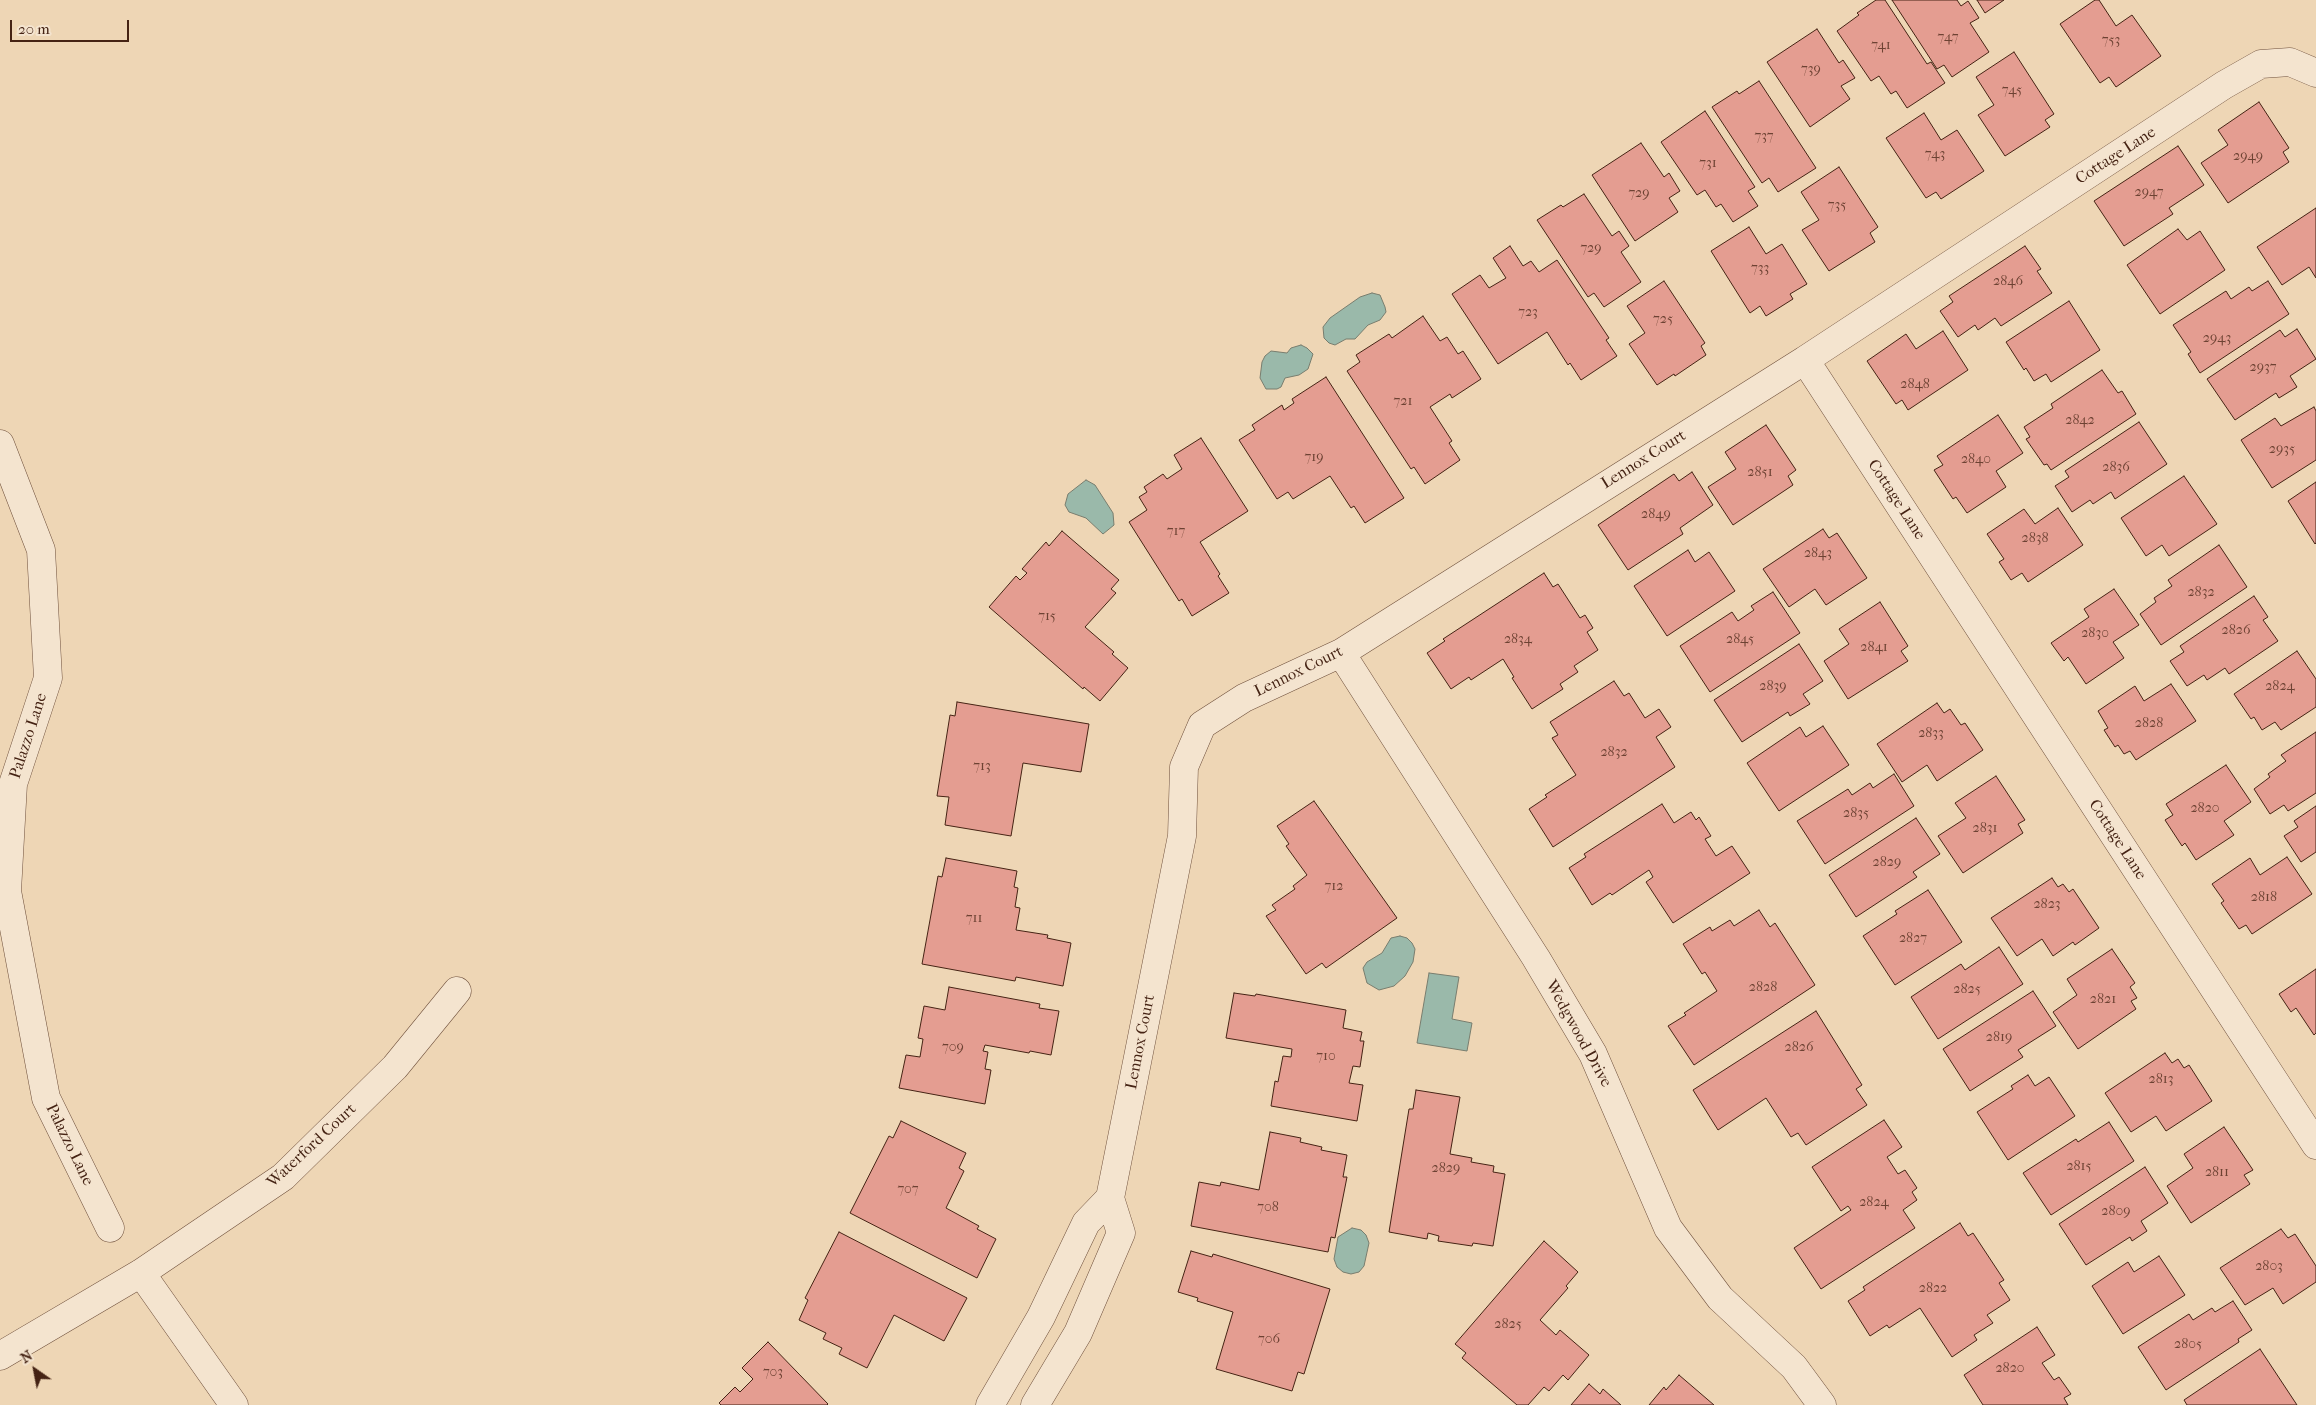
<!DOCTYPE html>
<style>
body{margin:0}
#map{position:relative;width:2316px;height:1405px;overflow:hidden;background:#eed6b5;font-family:"IM FELL French Canon",serif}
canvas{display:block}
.north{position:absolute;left:10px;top:1345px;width:50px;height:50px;-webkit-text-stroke:4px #f4e4cf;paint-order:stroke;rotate:327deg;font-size:14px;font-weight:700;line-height:20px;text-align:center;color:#452314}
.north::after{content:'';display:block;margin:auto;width:18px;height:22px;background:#452314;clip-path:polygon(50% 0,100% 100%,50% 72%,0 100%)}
.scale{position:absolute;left:10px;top:20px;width:119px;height:22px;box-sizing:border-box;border:2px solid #452314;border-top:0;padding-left:6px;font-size:15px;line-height:18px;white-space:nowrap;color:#452314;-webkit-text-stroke:4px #f4e4cf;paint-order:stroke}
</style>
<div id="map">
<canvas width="2316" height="1405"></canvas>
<div class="north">N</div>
<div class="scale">20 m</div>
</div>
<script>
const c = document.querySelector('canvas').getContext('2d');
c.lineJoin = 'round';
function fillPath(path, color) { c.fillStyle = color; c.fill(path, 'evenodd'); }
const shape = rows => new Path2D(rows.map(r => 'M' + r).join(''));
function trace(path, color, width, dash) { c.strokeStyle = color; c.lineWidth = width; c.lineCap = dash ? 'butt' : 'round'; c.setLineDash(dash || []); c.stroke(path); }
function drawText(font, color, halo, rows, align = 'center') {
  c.font = font + ' "IM FELL French Canon",serif'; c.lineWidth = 5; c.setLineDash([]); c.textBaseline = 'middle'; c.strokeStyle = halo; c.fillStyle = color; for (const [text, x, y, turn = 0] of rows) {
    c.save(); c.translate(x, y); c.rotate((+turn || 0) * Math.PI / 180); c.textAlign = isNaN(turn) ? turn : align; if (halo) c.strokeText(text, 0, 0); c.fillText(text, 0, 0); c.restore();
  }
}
const water = shape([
 [1372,293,1380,295,1385,307,1386,312,1380,320,1368,325,1355,339,1346,339,1335,345,1329,343,1324,338,1323,327,1330,318,1360,297,1372,293],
 [1301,345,1307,348,1313,354,1308,369,1299,375,1285,378,1281,387,1277,389,1266,389,1260,378,1262,362,1265,356,1271,351,1287,353,1291,348,1301,345],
 [1086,480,1095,485,1113,513,1114,525,1103,534,1086,518,1069,512,1065,505,1068,494,1086,480],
 [1400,936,1407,938,1412,943,1415,949,1413,962,1405,976,1394,986,1379,990,1367,983,1363,968,1367,962,1382,953,1391,938,1400,936],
 [1429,973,1459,977,1452,1019,1472,1023,1467,1051,1417,1043,1429,973],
 [1352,1228,1361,1230,1366,1235,1369,1243,1364,1266,1359,1272,1351,1274,1343,1272,1337,1267,1334,1259,1338,1237,1352,1228]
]);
const building = shape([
 [1876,0,1885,0,1927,64,1931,62,1945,83,1907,108,1896,91,1891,94,1879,76,1871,81,1837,31,1859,15,1857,13,1876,0],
 [1892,0,1957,0,1961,6,1968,1,1979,18,1970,23,1989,52,1952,77,1944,65,1937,69,1892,0],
 [1977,0,2004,0,1985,13,1977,0],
 [2095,0,2099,0,2116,26,2132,15,2161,56,2116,87,2109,77,2100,83,2060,24,2095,0],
 [1817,29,1839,63,1843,60,1855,78,1841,86,1850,99,1810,127,1767,62,1817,29],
 [2014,52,2054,114,2045,120,2050,127,2005,156,1978,115,1994,105,1976,77,2014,52],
 [1759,81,1816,168,1778,192,1769,178,1762,183,1712,107,1737,91,1739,94,1759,81],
 [2259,102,2289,148,2283,152,2289,162,2228,203,2201,163,2228,145,2218,130,2259,102],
 [1705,111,1755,187,1748,191,1758,206,1733,222,1721,204,1716,207,1705,190,1697,195,1661,142,1705,111],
 [1924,113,1941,140,1957,130,1984,171,1941,199,1936,192,1926,198,1886,138,1924,113],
 [1641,143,1664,177,1669,173,1680,191,1669,198,1678,212,1635,241,1592,175,1641,143],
 [2178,146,2204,185,2169,208,2173,214,2124,246,2094,201,2178,146],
 [1839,167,1878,227,1870,233,1875,242,1829,271,1802,230,1819,220,1801,192,1839,167],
 [1584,194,1612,236,1619,231,1629,246,1621,252,1641,282,1604,307,1594,293,1588,297,1537,220,1561,205,1563,207,1584,194],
 [2316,208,2316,278,2309,267,2282,285,2257,247,2316,208],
 [1749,227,1766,254,1782,244,1807,284,1790,294,1793,299,1766,316,1760,306,1750,313,1711,251,1749,227],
 [2178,229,2187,240,2200,231,2225,270,2160,314,2127,265,2178,229],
 [1510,246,1523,266,1531,261,1539,272,1557,260,1609,338,1606,340,1617,356,1581,380,1570,363,1568,365,1547,332,1498,364,1452,294,1480,275,1489,288,1506,278,1493,258,1510,246],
 [2025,246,2041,269,2037,271,2052,293,2001,326,1995,318,1978,330,1975,325,1958,337,1940,311,1953,302,1949,296,2025,246],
 [1664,281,1705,343,1701,346,1706,355,1675,376,1674,374,1657,385,1629,344,1645,333,1627,306,1664,281],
 [2268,281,2289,314,2200,373,2188,354,2191,352,2173,325,2226,291,2231,299,2249,287,2252,291,2268,281],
 [2069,301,2100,350,2051,382,2046,374,2034,381,2026,368,2024,370,2006,342,2069,301],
 [1423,316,1440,341,1447,337,1458,354,1463,351,1481,379,1452,398,1450,394,1430,407,1452,441,1449,443,1460,460,1425,484,1414,467,1411,469,1347,371,1360,362,1356,355,1389,334,1392,338,1423,316],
 [2297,329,2316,359,2290,376,2297,387,2279,398,2276,393,2235,420,2207,379,2280,330,2285,337,2297,329],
 [1943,331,1968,370,1908,410,1902,400,1896,404,1867,361,1906,334,1916,349,1943,331],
 [2102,370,2118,393,2122,391,2136,414,2051,470,2047,464,2044,465,2026,439,2030,437,2024,427,2053,408,2051,404,2102,370],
 [1326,377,1404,498,1365,523,1354,506,1351,508,1330,476,1293,499,1288,492,1277,499,1239,440,1255,430,1252,425,1282,405,1284,410,1294,403,1292,399,1326,377],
 [2314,407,2316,411,2316,460,2272,488,2241,440,2275,418,2281,426,2314,407],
 [1998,415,2023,453,1996,471,2006,487,1967,513,1956,497,1953,499,1934,470,1943,465,1937,456,1998,415],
 [2139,422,2167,464,2115,499,2111,492,2093,504,2090,500,2072,512,2055,486,2069,477,2065,471,2139,422],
 [1766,425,1796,470,1788,476,1793,485,1733,525,1708,487,1736,469,1725,452,1766,425],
 [1201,438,1248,511,1200,542,1220,574,1218,576,1229,593,1192,616,1182,599,1179,601,1129,522,1147,510,1139,497,1147,492,1144,487,1163,474,1167,479,1182,469,1174,455,1201,438],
 [1692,472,1713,505,1680,528,1683,534,1628,570,1598,525,1674,474,1679,481,1692,472],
 [2184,476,2217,524,2169,556,2162,545,2146,556,2121,518,2184,476],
 [2316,482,2316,543,2315,544,2288,501,2316,482],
 [2058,508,2083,545,2028,582,2022,573,2011,580,1999,562,2004,559,1987,534,2024,509,2035,524,2058,508],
 [1823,529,1829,538,1837,533,1867,578,1826,605,1815,589,1789,607,1763,569,1823,529],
 [1062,531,1119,580,1111,589,1116,593,1085,627,1114,652,1112,654,1128,668,1100,701,1084,687,1083,689,989,607,1016,576,1020,580,1027,573,1022,569,1046,542,1049,546,1062,531],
 [2219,545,2247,587,2161,645,2140,614,2156,602,2154,598,2172,586,2168,580,2219,545],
 [1688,550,1695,562,1709,552,1735,591,1667,636,1634,586,1688,550],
 [1544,573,1553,587,1558,584,1580,618,1585,615,1593,628,1587,632,1598,650,1574,666,1578,672,1560,684,1563,689,1532,709,1512,678,1514,677,1503,659,1471,680,1469,677,1451,689,1427,653,1445,641,1443,639,1544,573],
 [2114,589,2139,625,2113,642,2124,658,2086,684,2068,657,2064,661,2051,643,2089,617,2084,609,2114,589],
 [1773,592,1800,633,1710,692,1680,646,1732,612,1738,621,1754,610,1751,606,1773,592],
 [2254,596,2268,617,2263,620,2278,641,2229,674,2225,668,2207,680,2204,675,2187,686,2170,661,2184,652,2180,646,2254,596],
 [1880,602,1908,646,1901,651,1908,661,1848,699,1824,661,1849,644,1839,629,1880,602],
 [1799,644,1823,681,1803,694,1810,704,1790,716,1788,712,1742,742,1714,700,1799,644],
 [2297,651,2316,679,2316,707,2281,730,2275,722,2262,730,2254,717,2251,719,2234,694,2297,651],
 [1614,681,1624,696,1629,693,1645,718,1659,709,1671,727,1656,737,1675,767,1553,847,1529,809,1547,797,1545,795,1576,775,1552,738,1558,735,1550,722,1614,681],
 [2171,684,2196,721,2136,760,2130,751,2124,754,2118,745,2115,747,2104,730,2108,728,2098,711,2135,686,2144,701,2171,684],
 [957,702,1089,724,1081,772,1023,763,1011,836,945,825,949,797,937,796,950,715,955,716,957,702],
 [1937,703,1944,713,1950,709,1961,725,1965,723,1983,750,1937,781,1927,765,1902,782,1877,744,1937,703],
 [1823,726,1849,765,1779,811,1747,763,1800,727,1806,737,1823,726],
 [2316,732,2316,793,2288,811,2284,805,2270,814,2254,789,2270,777,2268,774,2286,761,2281,755,2316,732],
 [2226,765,2251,802,2224,821,2234,835,2196,860,2185,843,2182,846,2165,820,2173,815,2166,804,2226,765],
 [1894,774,1914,806,1825,864,1797,821,1848,789,1852,795,1870,783,1873,788,1894,774],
 [1996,776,2025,820,2018,824,2023,833,1963,873,1938,836,1966,818,1955,803,1996,776],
 [1314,801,1397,918,1326,968,1322,963,1306,974,1266,916,1276,910,1272,905,1295,889,1293,886,1307,875,1286,846,1289,844,1277,826,1314,801],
 [1662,804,1674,823,1691,812,1696,820,1699,817,1711,836,1705,839,1716,856,1732,846,1750,873,1673,923,1646,882,1653,877,1649,870,1612,895,1610,893,1592,905,1569,868,1586,857,1584,854,1662,804],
 [2316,806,2316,852,2301,862,2284,836,2298,827,2294,821,2316,806],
 [1916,818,1940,854,1913,872,1917,877,1856,917,1829,875,1916,818],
 [2287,857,2312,894,2252,934,2246,925,2239,929,2221,903,2224,901,2212,884,2250,858,2260,875,2287,857],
 [946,858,1017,871,1014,887,1018,888,1015,907,1020,908,1016,930,1048,935,1047,938,1071,943,1063,986,1016,977,1015,981,922,964,938,876,942,877,946,858],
 [2052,878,2058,887,2063,884,2069,892,2073,889,2099,928,2075,945,2073,942,2053,956,2042,939,2017,956,1991,918,2052,878],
 [1928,890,1962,942,1895,985,1863,936,1897,914,1895,911,1928,890],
 [1759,910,1770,927,1775,923,1815,985,1694,1065,1668,1026,1686,1015,1684,1013,1717,991,1705,972,1702,974,1683,944,1710,927,1712,931,1730,920,1734,926,1759,910],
 [1999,947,2023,984,1938,1039,1911,997,1961,964,1965,970,1999,947],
 [2112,949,2135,983,2130,987,2137,998,2131,1001,2136,1009,2078,1049,2053,1012,2077,995,2067,979,2112,949],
 [2316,969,2316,1033,2314,1035,2296,1008,2291,1012,2279,994,2316,969],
 [949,987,1040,1004,1039,1008,1059,1011,1051,1055,1030,1051,1029,1053,985,1045,983,1051,988,1052,985,1069,991,1070,985,1104,899,1088,906,1055,920,1057,923,1039,918,1038,924,1006,945,1010,949,987],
 [2033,991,2056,1026,2018,1050,2023,1057,1970,1091,1943,1049,2033,991],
 [1234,993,1255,996,1256,994,1346,1010,1343,1028,1362,1032,1360,1041,1364,1041,1360,1067,1353,1066,1349,1083,1363,1085,1357,1121,1271,1106,1275,1081,1278,1082,1283,1056,1291,1057,1292,1049,1226,1038,1234,993],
 [1816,1011,1862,1085,1856,1089,1867,1105,1806,1145,1798,1133,1791,1137,1766,1098,1718,1130,1693,1090,1816,1011],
 [2165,1053,2172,1063,2178,1059,2184,1068,2189,1065,2212,1101,2166,1131,2156,1116,2131,1132,2105,1093,2165,1053],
 [2028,1075,2035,1086,2049,1077,2075,1116,2008,1160,1977,1112,2013,1089,2011,1086,2028,1075],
 [1416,1090,1460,1097,1450,1154,1472,1158,1471,1162,1494,1166,1493,1172,1505,1174,1493,1246,1473,1243,1472,1246,1438,1241,1439,1236,1428,1233,1427,1239,1389,1232,1409,1109,1413,1109,1416,1090],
 [1884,1120,1902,1147,1887,1157,1898,1174,1905,1170,1917,1188,1912,1192,1917,1200,1903,1210,1915,1228,1821,1289,1794,1248,1851,1210,1848,1206,1841,1211,1812,1167,1884,1120],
 [901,1121,966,1153,959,1168,964,1171,946,1208,979,1226,977,1229,996,1239,977,1278,850,1213,889,1136,893,1138,901,1121],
 [2109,1122,2134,1161,2051,1215,2023,1173,2076,1139,2078,1142,2109,1122],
 [2224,1127,2253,1170,2244,1175,2250,1184,2191,1223,2167,1186,2193,1168,2184,1154,2224,1127],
 [1270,1132,1301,1138,1300,1142,1322,1147,1321,1150,1347,1155,1343,1177,1347,1177,1335,1238,1331,1237,1328,1252,1191,1226,1199,1182,1220,1186,1221,1182,1259,1190,1270,1132],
 [2145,1167,2168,1203,2141,1221,2147,1231,2132,1241,2130,1237,2086,1265,2059,1224,2145,1167],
 [1960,1223,1968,1236,1973,1233,2004,1280,1999,1283,2010,1300,1987,1315,1993,1323,1974,1335,1977,1340,1952,1357,1920,1308,1889,1328,1887,1325,1870,1336,1848,1301,1865,1290,1863,1287,1960,1223],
 [2281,1229,2288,1238,2295,1234,2316,1266,2316,1282,2283,1304,2273,1288,2245,1305,2220,1268,2281,1229],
 [839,1232,967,1298,944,1341,894,1315,867,1368,839,1354,842,1348,823,1339,826,1333,799,1320,808,1300,805,1298,839,1232],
 [1544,1241,1578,1272,1566,1286,1568,1288,1540,1320,1556,1335,1560,1330,1589,1355,1568,1380,1563,1375,1549,1391,1544,1387,1528,1405,1517,1405,1462,1358,1466,1353,1455,1344,1544,1241],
 [1191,1251,1212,1257,1213,1254,1330,1289,1304,1374,1298,1372,1292,1391,1216,1369,1233,1312,1197,1301,1198,1298,1178,1292,1191,1251],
 [2159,1256,2185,1295,2123,1334,2092,1286,2128,1262,2134,1272,2159,1256],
 [2233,1301,2252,1330,2238,1339,2239,1342,2166,1390,2138,1347,2189,1314,2193,1320,2212,1308,2215,1312,2233,1301],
 [2037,1327,2055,1355,2042,1363,2054,1380,2059,1377,2071,1394,2064,1398,2068,1405,1983,1405,1964,1375,2037,1327],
 [768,1342,828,1404,827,1405,721,1405,719,1403,735,1387,740,1392,753,1379,742,1368,768,1342],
 [2260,1349,2297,1405,2187,1405,2184,1400,2260,1349],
 [1679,1375,1714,1405,1649,1405,1664,1387,1666,1390,1679,1375],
 [1589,1384,1600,1394,1603,1389,1621,1405,1571,1405,1589,1384]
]);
const street = shape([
 [2316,73,2290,62,2261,64,2224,85,1805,360,2316,1145],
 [0,444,41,550,48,678,13,784,7,891,46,1098,110,1228],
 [1341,653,1536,958,1593,1054,1668,1228,1720,1298,1794,1367,1822,1405],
 [141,1273,234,1405],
 [0,1356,141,1273,283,1177,395,1067,457,991],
 [990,1405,1041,1317,1086,1223,1110,1198],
 [1035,1405,1078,1333,1121,1233,1110,1198,1182,836,1184,767,1202,725,1244,698,1341,653,1805,360]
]);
const numberNames = [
 ["747",1948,38],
 ["753",2111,41],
 ["741",1881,46],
 ["739",1811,70],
 ["745",2012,91],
 ["737",1764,137],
 ["743",1935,155],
 ["2949",2248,157],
 ["731",1708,164],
 ["2947",2149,193],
 ["729",1639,194],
 ["735",1837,206],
 ["729",1591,249],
 ["733",1760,269],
 ["2846",2008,282],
 ["723",1528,313],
 ["725",1663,320],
 ["2943",2217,339],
 ["2937",2263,368],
 ["2848",1915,385],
 ["721",1403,402],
 ["2842",2080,421],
 ["2935",2282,450],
 ["719",1314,458],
 ["2840",1976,460],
 ["2836",2116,468],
 ["2851",1760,473],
 ["2849",1656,515],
 ["717",1176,532],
 ["2838",2035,539],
 ["2843",1818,554],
 ["2832",2201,593],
 ["715",1047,617],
 ["2826",2236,631],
 ["2830",2095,634],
 ["2834",1518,640],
 ["2845",1740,640],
 ["2841",1874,648],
 ["2839",1773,687],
 ["2824",2280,687],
 ["2828",2149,724],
 ["2833",1931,734],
 ["2832",1614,753],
 ["713",982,767],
 ["2820",2205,809],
 ["2835",1856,814],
 ["2831",1985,829],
 ["2829",1887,863],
 ["712",1334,887],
 ["2818",2264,898],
 ["2823",2047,905],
 ["711",974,919],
 ["2827",1913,939],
 ["2828",1763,988],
 ["2825",1967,990],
 ["2821",2103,1000],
 ["2819",1999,1038],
 ["709",953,1048],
 ["2826",1799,1048],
 ["710",1326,1057],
 ["2813",2161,1080],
 ["2815",2079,1167],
 ["2829",1446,1169],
 ["2811",2217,1173],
 ["707",908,1190],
 ["2824",1874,1203],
 ["708",1268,1208],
 ["2809",2116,1212],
 ["2803",2269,1267],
 ["2822",1933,1289],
 ["2825",1508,1325],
 ["706",1269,1340],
 ["2805",2188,1345],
 ["2820",2010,1369],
 ["703",773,1373]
];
const streetNames = [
 ["Cottage Lane",2116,156,-33],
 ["Lennox Court",1644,460,-32],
 ["Cottage Lane",1896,500,57],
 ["Lennox Court",1299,672,-26],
 ["Palazzo Lane",29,736,-72],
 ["Cottage Lane",2117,840,57],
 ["Wedgwood Drive",1578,1034,61],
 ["Lennox Court",1141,1042,-79],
 ["Palazzo Lane",69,1145,64],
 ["Waterford Court",312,1146,-43]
];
fillPath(water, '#9ab9aa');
trace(water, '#787d6e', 1);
fillPath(building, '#e49d91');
trace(building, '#452314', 1);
trace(street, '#6f503c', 29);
trace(street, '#f4e4cf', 28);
drawText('14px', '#6d4233', null, numberNames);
drawText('16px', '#452314', '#f4e4cf', streetNames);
</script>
